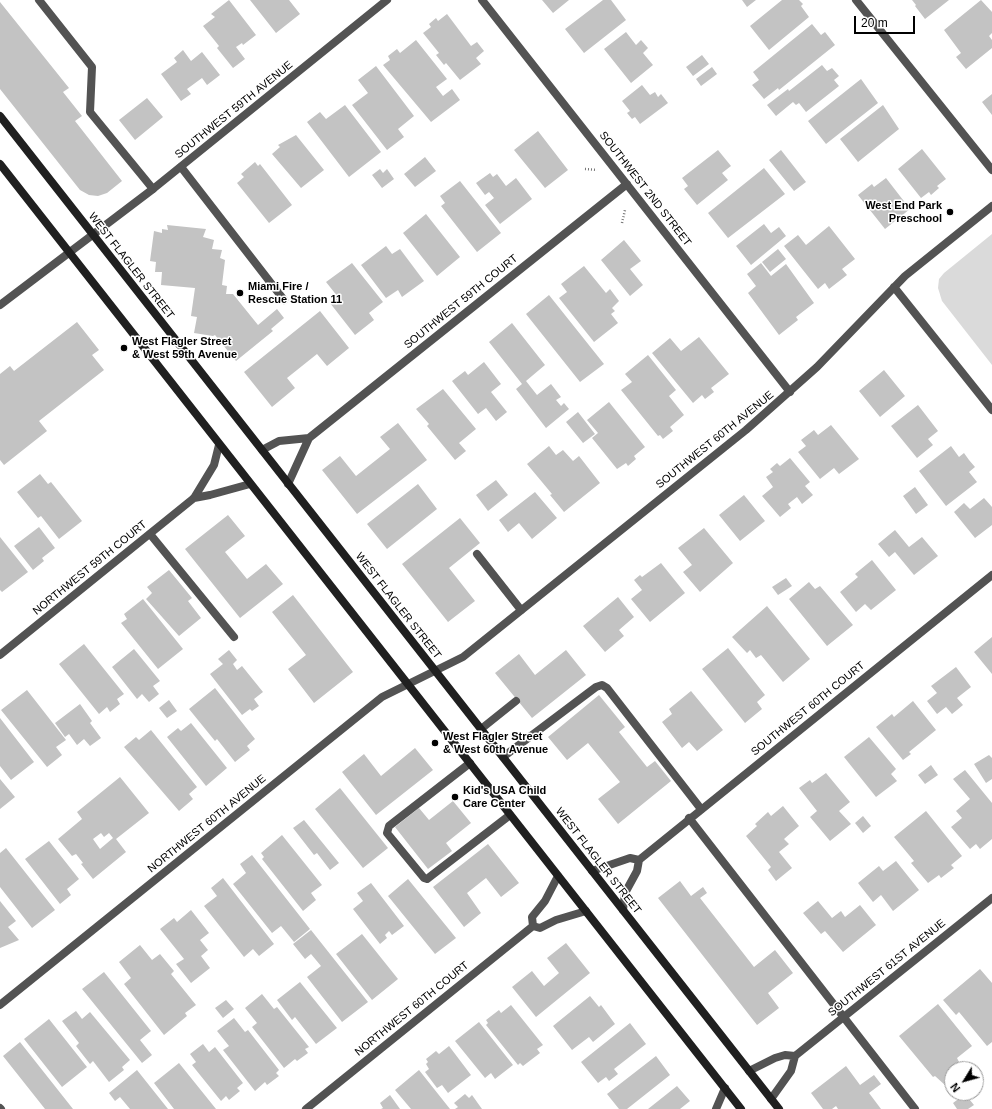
<!DOCTYPE html>
<style>
body{margin:0}
#map{position:relative;width:992px;height:1109px;overflow:hidden;background:#fff;font-family:Arial,sans-serif}
canvas{display:block}
.north{position:absolute;left:944px;top:1061px;width:40px;height:40px;box-sizing:border-box;background:#fff;border:1px solid #999;border-radius:50%;rotate:233deg;font-size:11px;font-weight:700;line-height:16px;text-align:center;color:#000}
.north::after{content:'';display:block;margin:auto;width:14px;height:18px;background:#000;clip-path:polygon(50% 0,100% 100%,50% 72%,0 100%)}
.scale{position:absolute;left:854px;top:16px;width:61px;height:18px;box-sizing:border-box;border:2px solid #000;border-top:0;padding-left:5px;font-size:12px;line-height:14px;white-space:nowrap;color:#000;-webkit-text-stroke:3px #fff;paint-order:stroke}
</style>
<div id="map">
<canvas width="992" height="1109"></canvas>
<div class="north">N</div>
<div class="scale">20 m</div>
</div>
<script>
const c = document.querySelector('canvas').getContext('2d');
c.lineJoin = 'round';
function fillPath(path, color) { c.fillStyle = color; c.fill(path, 'evenodd'); }
const shape = rows => new Path2D(rows.map(r => 'M' + r).join(''));
function trace(path, color, width, dash) { c.strokeStyle = color; c.lineWidth = width; c.lineCap = dash ? 'butt' : 'round'; c.setLineDash(dash || []); c.stroke(path); }
function drawText(font, color, halo, rows, align = 'center') {
  c.font = font + ' Arial,sans-serif'; c.lineWidth = 3; c.setLineDash([]); c.textBaseline = 'middle'; c.strokeStyle = halo; c.fillStyle = color; for (const [text, x, y, turn = 0] of rows) {
    c.save(); c.translate(x, y); c.rotate((+turn || 0) * Math.PI / 180); c.textAlign = isNaN(turn) ? turn : align; if (halo) c.strokeText(text, 0, 0); c.fillText(text, 0, 0); c.restore();
  }
}
const green = shape([
 [992,234,992,365,942,301,938,288,939,279,944,273]
]);
const building = shape([
 [229,0,256,35,243,45,242,43,236,47,245,59,233,68,217,48,219,46,203,26,215,17,211,14],
 [250,0,289,0,300,14,276,33],
 [542,0,569,0,553,13],
 [603,0,611,0,626,20,584,53,565,29],
 [742,0,756,0,747,7],
 [782,0,799,0,803,4,801,6,809,17,769,50,750,26],
 [912,0,949,0,925,19,915,6,916,5],
 [981,0,992,12,992,33,989,36,992,40,992,48,966,69,956,57,961,53,944,30],
 [0,2,69,88,63,92,82,116,75,121,122,181,107,193,98,196,89,195,80,190,0,89],
 [447,14,471,46,477,42,484,51,476,58,481,64,460,80,446,63,444,65,436,55,439,53,423,33,431,27,429,24,436,18,438,21],
 [812,24,821,35,825,32,835,45,779,90,778,88,764,99,752,85,759,80,753,72],
 [626,32,636,45,641,40,648,48,643,53,653,65,631,83,604,49],
 [416,40,447,79,436,87,443,96,452,89,460,100,431,122,383,65,390,60,388,56,397,49,400,53],
 [183,50,191,61,202,52,220,75,207,85,202,78,187,89,191,94,181,101,161,74,177,62,174,58],
 [702,55,709,64,693,76,686,67],
 [822,65,827,71,832,68,839,76,834,80,839,86,806,112,799,103,796,105,793,102,776,116,767,105,788,89,789,91],
 [376,66,414,116,398,129,404,137,387,150,352,105,368,93,358,80],
 [712,67,717,74,701,86,696,79],
 [861,79,878,103,826,144,808,121],
 [642,85,650,95,655,92,658,97,661,94,668,103,640,124,635,117,632,119,627,113,630,111,622,101],
 [992,94,992,115,982,102],
 [147,98,163,117,135,140,119,120],
 [345,105,381,152,349,177,307,122,320,112,326,119],
 [883,105,899,129,858,162,840,139],
 [538,131,568,170,545,188,514,150],
 [296,135,324,170,301,188,272,154,280,147,278,145],
 [922,149,946,179,937,186,939,188,931,195,929,192,921,198,898,169],
 [718,150,731,166,722,173,728,180,697,205,684,189,688,186,682,178],
 [781,150,806,182,794,191,769,160],
 [425,157,436,171,415,187,404,174],
 [255,162,258,166,260,164,292,205,269,223,237,183,244,177,241,174],
 [764,168,785,194,728,238,708,213],
 [380,169,383,173,387,169,394,179,382,188,372,175],
 [490,173,493,177,497,174,506,186,516,178,532,199,500,224,485,205,494,198,489,192,485,195,476,183],
 [886,178,910,209,885,229,858,195,872,184,874,187],
 [460,181,501,233,477,252,441,206,445,203,440,196],
 [426,214,460,257,437,276,403,233],
 [764,224,771,233,779,227,786,236,751,265,736,246],
 [167,225,206,229,203,237,214,240,212,249,222,250,220,258,225,260,222,285,227,286,226,294,233,294,258,325,277,309,284,318,271,329,273,331,236,361,215,335,213,336,194,333,197,317,191,316,195,288,161,285,162,272,155,272,156,262,150,261,154,231,162,233,162,229,168,230],
 [829,226,855,259,842,269,847,275,829,289,825,283,818,289,784,246,798,235,806,245],
 [624,240,641,261,630,269,643,285,630,296,601,260],
 [386,246,392,254,400,249,424,281,402,297,398,290,386,298,361,265],
 [778,249,786,259,770,272,762,262],
 [352,263,383,302,369,313,374,320,355,335,330,303,338,297,326,282],
 [761,263,771,276,786,264,814,303,796,317,798,320,779,335,748,293,756,286,747,274],
 [584,266,606,293,610,289,619,301,612,308,615,311,611,314,618,323,594,342,559,298,567,292,561,284],
 [549,295,604,364,580,382,526,314],
 [320,311,349,348,327,366,317,354,287,378,295,388,272,407,244,372],
 [77,322,99,350,92,355,104,370,39,421,47,431,4,465,0,460,0,374,10,366,14,371],
 [512,323,545,365,526,381,537,395,551,384,561,397,556,400,561,406,564,403,569,409,546,428,516,389,522,384,489,342],
 [699,337,729,374,711,388,714,392,705,399,702,395,693,403,652,353,670,338,681,351],
 [648,355,676,390,669,396,684,415,670,427,673,431,663,439,660,435,658,436,621,390,632,382,625,374],
 [484,362,501,384,491,392,507,412,496,421,486,408,478,414,452,381,465,371,468,375],
 [884,370,905,396,880,417,859,391],
 [443,389,476,429,459,443,466,451,455,460,427,426,429,424,416,409],
 [609,402,645,447,634,456,636,459,628,466,626,463,617,469,592,438,598,433,587,420],
 [918,405,938,431,928,439,933,445,917,458,891,426],
 [578,412,595,434,583,443,566,422],
 [398,423,427,460,357,514,322,470,340,456,356,476,390,449,380,437],
 [831,425,859,459,839,474,834,468,820,479,798,452,806,446,801,440,814,430,818,435],
 [549,446,556,455,563,450,573,461,579,456,600,483,564,512,550,495,552,494,527,464],
 [951,446,959,457,964,453,969,460,975,467,969,472,977,482,946,506,919,471],
 [790,458,810,482,805,486,813,495,802,504,797,497,788,504,791,508,780,517,762,496,773,487,766,477,773,472,770,469,777,463,780,466],
 [40,474,48,484,51,482,82,521,59,539,41,516,38,518,17,492],
 [496,480,508,495,488,511,476,495],
 [418,484,437,509,387,549,367,524],
 [915,487,928,505,916,514,903,496],
 [535,492,557,518,532,539,519,523,508,532,499,520],
 [744,495,765,521,740,541,719,515],
 [984,498,992,507,992,525,975,538,954,512,964,503,970,509],
 [228,515,245,536,225,552,247,579,266,564,283,584,240,618,185,549],
 [460,518,480,543,449,568,475,601,448,622,402,564],
 [39,527,55,548,42,558,44,561,33,570,14,546],
 [704,528,733,563,700,592,683,572,692,565,678,548],
 [895,530,909,547,922,537,938,556,914,575,895,552,889,557,878,544],
 [0,537,28,572,2,592,0,590],
 [872,560,896,590,871,610,865,604,856,612,840,592,858,577,855,574],
 [661,563,685,593,650,622,631,599,642,590,634,580,640,575,642,577],
 [169,570,192,598,188,601,201,618,179,636,146,599,152,593,147,587],
 [786,578,792,586,778,595,772,587],
 [809,582,815,589,820,586,853,625,827,646,789,599],
 [293,595,353,672,314,703,288,669,306,655,272,612],
 [618,597,634,617,619,630,624,636,605,652,583,626],
 [143,599,183,649,158,669,121,623,127,619,124,614],
 [767,606,810,659,783,682,761,655,756,658,750,650,747,653,732,637],
 [992,637,992,674,974,652],
 [84,644,124,694,117,699,120,704,110,712,107,707,99,714,59,664],
 [728,648,765,695,757,702,762,709,745,723,702,669],
 [134,649,160,681,153,686,159,694,149,702,142,694,137,699,112,667],
 [229,650,237,660,233,664,237,670,242,666,263,692,254,699,259,706,252,711,250,709,242,715,210,674,223,664,218,659],
 [566,650,586,675,532,718,495,673,519,654,535,675],
 [956,667,971,687,957,698,963,705,957,710,952,714,946,707,937,714,927,701,937,693,931,686],
 [215,688,255,739,247,746,250,750,235,762,217,739,215,741,189,709],
 [27,690,66,740,56,747,62,755,47,767,1,710],
 [691,691,723,730,697,751,689,742,682,748,662,722,672,714,669,709],
 [599,695,625,727,619,732,647,767,655,761,671,781,618,824,598,799,620,782,588,743,567,760,548,737],
 [169,700,177,711,167,718,159,708],
 [913,701,936,730,909,752,911,754,903,760,876,727,892,714,894,717],
 [80,704,92,721,90,723,101,738,90,746,84,739,77,745,69,734,65,737,55,723],
 [0,718,34,762,11,780,0,766],
 [191,723,227,768,206,786,167,737,178,728,181,731],
 [151,730,197,787,189,794,193,799,179,811,124,747,136,737,139,740],
 [869,737,896,769,891,774,897,781,876,797,844,757],
 [415,748,433,770,376,815,342,772,364,754,381,776],
 [989,755,992,758,992,779,986,783,974,764],
 [931,765,938,775,925,784,918,775],
 [965,770,992,803,992,839,980,849,976,844,970,849,951,827,962,818,956,811,970,799,953,779],
 [826,773,850,802,839,811,851,824,830,841,810,817,817,811,799,788,810,780,812,783],
 [120,777,149,813,116,839,126,852,93,879,81,864,83,863,76,854,72,856,58,839,82,819,77,812],
 [101,833,104,837,109,833,113,838,100,849,93,839],
 [0,779,15,797,0,809],
 [340,788,388,848,363,868,315,809],
 [453,801,471,823,446,843,452,851,428,869,395,827,419,808,429,820],
 [783,806,799,826,784,839,789,844,779,852,792,868,776,881,768,870,771,867,746,836,757,826,755,824,768,812,771,816],
 [926,811,962,856,951,865,954,868,941,878,939,875,928,883,911,863,914,861,894,837],
 [863,816,871,826,863,833,855,823],
 [304,820,339,863,330,870,317,853,314,855,293,828],
 [282,835,322,885,311,893,316,900,303,911,262,859,264,857,261,853],
 [49,841,79,879,67,889,71,895,60,904,25,859],
 [488,844,519,883,501,897,486,878,467,893,481,913,464,927,433,887],
 [6,848,55,910,32,928,0,887,0,853],
 [252,855,310,929,294,942,281,926,272,933,233,884,246,873,240,864],
 [896,861,919,890,893,911,881,895,873,902,858,883,879,866,883,871],
 [223,878,274,944,259,956,253,949,244,957,204,906,217,896,211,888],
 [408,879,456,938,435,954,388,896],
 [680,881,691,896,703,887,707,893,700,898,754,967,775,950,793,973,768,993,779,1008,757,1025,658,898],
 [371,883,404,926,392,935,389,931,385,935,387,938,380,944,353,909,363,901,357,893],
 [0,901,16,921,8,927,19,940,0,948],
 [818,901,832,918,841,911,845,917,860,905,876,925,843,952,825,931,821,934,803,913],
 [191,910,209,933,200,940,208,950,201,956,210,968,191,983,176,964,184,959,160,929,174,918,177,922],
 [311,930,368,1002,342,1022,307,977,321,966,311,954,305,959,293,944],
 [362,934,398,979,372,1000,336,954],
 [566,943,590,973,536,1017,512,987,532,971,544,986,559,973,547,958],
 [140,945,152,960,160,954,174,971,171,974,196,1005,185,1013,187,1016,164,1035,124,984,131,978,119,962],
 [980,969,992,983,992,1042,987,1046,959,1012,956,1015,943,1000],
 [104,972,151,1031,140,1040,152,1055,142,1063,82,989],
 [300,982,337,1028,316,1044,295,1017,292,1020,277,1000],
 [262,994,274,1009,277,1007,309,1047,305,1049,308,1053,297,1061,295,1059,284,1068,252,1027,257,1023,245,1008],
 [590,996,599,1007,601,1005,615,1024,593,1042,589,1037,572,1050,553,1026],
 [226,1000,234,1009,223,1018,215,1008],
 [938,1004,972,1046,957,1058,959,1062,953,1067,955,1069,952,1069,952,1082,946,1086,935,1076,933,1077,899,1036],
 [511,1005,543,1045,537,1049,540,1053,523,1066,520,1063,518,1065,486,1025,488,1023,486,1020,499,1010,501,1013],
 [76,1011,82,1019,90,1012,130,1060,122,1067,124,1070,109,1082,93,1061,90,1064,76,1046,79,1043,62,1021],
 [234,1018,245,1032,248,1030,279,1070,276,1073,279,1076,267,1085,265,1082,255,1091,223,1050,229,1046,217,1031],
 [49,1019,87,1067,62,1087,24,1039],
 [479,1022,513,1065,495,1079,491,1073,485,1078,455,1041],
 [630,1023,646,1044,614,1069,618,1074,609,1081,606,1077,598,1083,581,1062],
 [20,1042,73,1109,45,1109,3,1056],
 [203,1044,209,1052,215,1047,243,1083,237,1088,240,1091,229,1100,226,1096,221,1101,192,1065,196,1062,190,1054],
 [449,1046,471,1075,448,1093,442,1085,437,1088,425,1072,429,1069,426,1064,428,1062,426,1059,436,1051,439,1054],
 [656,1056,670,1075,627,1109,619,1109,607,1094],
 [179,1063,216,1109,174,1109,154,1083],
 [846,1066,860,1085,874,1075,881,1084,869,1093,881,1109,838,1109,836,1106,832,1109,823,1109,811,1093],
 [137,1070,168,1109,130,1109,120,1097,115,1101,109,1093],
 [419,1070,450,1109,411,1109,395,1090],
 [677,1086,690,1101,680,1109,648,1109],
 [465,1094,469,1098,472,1095,482,1109,455,1109,458,1107,454,1103],
 [965,1094,974,1105,968,1109,957,1109,953,1103],
 [390,1095,400,1109,381,1109,383,1108,380,1103]
]);
const path = shape([
 [585,169,597,170],
 [622,223,625,210]
]);
const lane = shape([
 [39,0,92,67,90,112,153,189],
 [181,167,284,300],
 [150,534,234,637],
 [477,554,521,610],
 [481,729,516,701],
 [503,757,596,687,602,685,607,688,701,809],
 [470,763,389,826,387,833,424,878,427,879,510,815],
 [689,818,915,1109]
]);
const street = shape([
 [482,0,790,392],
 [856,0,992,170],
 [894,287,992,410],
 [0,305,153,189,387,0],
 [262,450,279,441,309,438],
 [288,484,309,438,627,184],
 [194,498,210,495,250,484],
 [0,655,194,498,214,465,219,445],
 [592,871,630,858,639,860],
 [623,910,625,893,637,871,639,860,992,575],
 [533,926,532,917,545,901,558,876],
 [533,926,540,928,556,920,586,911],
 [0,1005,382,697,463,657,746,430,817,367,905,276,992,206],
 [749,1071,775,1058,785,1055,795,1056],
 [771,1099,791,1071,795,1056,992,898],
 [0,1108,1,1109],
 [306,1109,533,926],
 [716,1109,725,1088]
]);
const secondary = shape([
 [0,116,779,1109],
 [0,164,741,1109]
]);
const markers = [
 [950,212,4,"#000"],
 [240,293,4,"#000"],
 [124,348,4,"#000"],
 [435,743,4,"#000"],
 [455,797,4,"#000"]
];
const streetNames = [
 ["SOUTHWEST 59TH AVENUE",234,110,-39],
 ["SOUTHWEST 2ND STREET",645,189,52],
 ["WEST FLAGLER STREET",131,266,52],
 ["SOUTHWEST 59TH COURT",461,302,-39],
 ["SOUTHWEST 60TH AVENUE",715,440,-39],
 ["NORTHWEST 59TH COURT",90,568,-39],
 ["WEST FLAGLER STREET",398,606,52],
 ["SOUTHWEST 60TH COURT",808,709,-39],
 ["NORTHWEST 60TH AVENUE",207,824,-39],
 ["WEST FLAGLER STREET",598,861,52],
 ["SOUTHWEST 61ST AVENUE",887,968,-39],
 ["NORTHWEST 60TH COURT",412,1009,-39]
];
const poiNames = [
 ["West End Park",942,206,"right"],
 ["Preschool",942,219,"right"],
 ["Miami Fire /",248,287],
 ["Rescue Station 11",248,300],
 ["West Flagler Street",132,342],
 ["& West 59th Avenue",132,355],
 ["West Flagler Street",443,737],
 ["& West 60th Avenue",443,750],
 ["Kid's USA Child",463,791],
 ["Care Center",463,804]
];
fillPath(green, '#dadada');
fillPath(building, '#c3c3c3');
trace(path, '#757575', 2.5, [1, 2]);
trace(lane, '#535353', 8);
trace(street, '#535353', 8);
trace(secondary, '#202020', 8);
for (const [x, y, r, color] of markers) { const dot = new Path2D(); dot.arc(x, y, r, 0, 2 * Math.PI); c.fillStyle = color; c.fill(dot); trace(dot, '#fff', 1.5); }
drawText('11px', '#000', '#fff', streetNames);
drawText('bold 11px', '#000', '#fff', poiNames, 'left');
</script>
